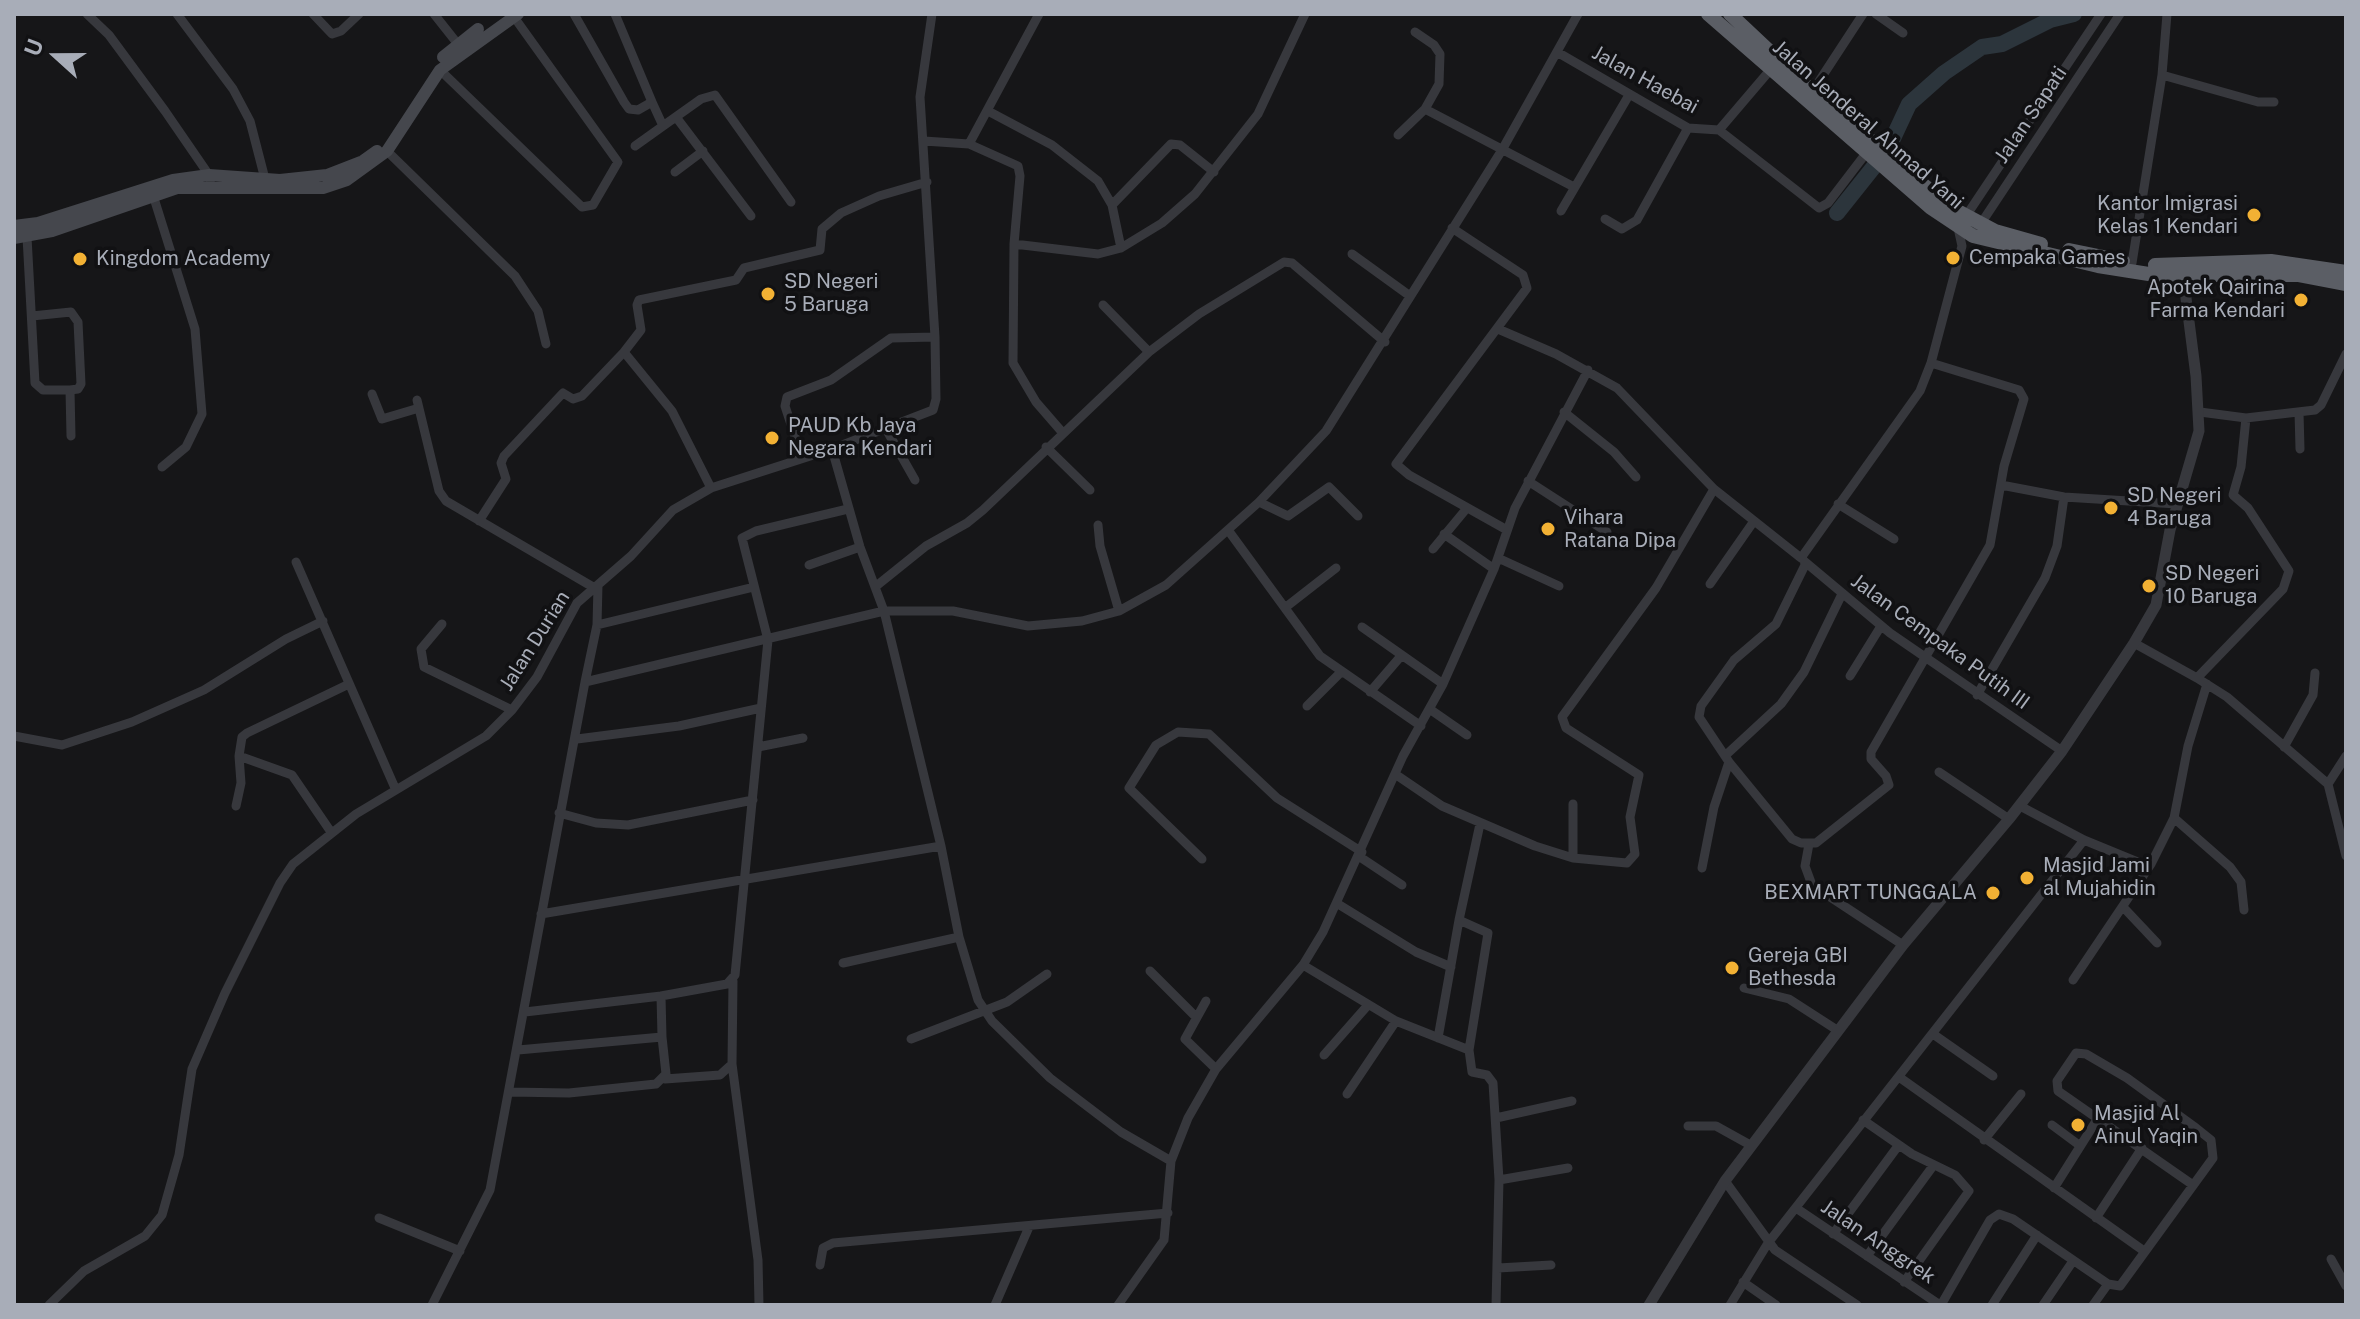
<!DOCTYPE html>
<style>
body{margin:0}
#map{position:relative;width:2360px;height:1319px;overflow:hidden;background:#161618;font-family:"Public Sans",sans-serif}
canvas{display:block}
.frame{position:absolute;inset:0;border:16px solid #a8adb8;pointer-events:none}
.north{position:absolute;left:16px;top:16px;width:80px;height:80px;-webkit-text-stroke:6px #111113;paint-order:stroke;rotate:291deg;font-size:22px;font-weight:700;line-height:32px;text-align:center;color:#a8adb8}
.north::after{content:'';display:block;margin:auto;width:28px;height:36px;background:#a8adb8;clip-path:polygon(50% 0,100% 100%,50% 72%,0 100%)}
</style>
<div id="map">
<canvas width="2360" height="1319"></canvas>
<div class="frame"></div>
<div class="north">U</div>
</div>
<script>
const c = document.querySelector('canvas').getContext('2d');
c.lineJoin = 'round';
const shape = rows => new Path2D(rows.map(r => 'M' + r).join(''));
function trace(path, color, width, dash) { c.strokeStyle = color; c.lineWidth = width; c.lineCap = dash ? 'butt' : 'round'; c.setLineDash(dash || []); c.stroke(path); }
function drawText(font, color, halo, rows, align = 'center') {
  c.font = font + ' "Public Sans",sans-serif'; c.lineWidth = 7; c.setLineDash([]); c.textBaseline = 'middle'; c.strokeStyle = halo; c.fillStyle = color; for (const [text, x, y, turn = 0] of rows) {
    c.save(); c.translate(x, y); c.rotate((+turn || 0) * Math.PI / 180); c.textAlign = isNaN(turn) ? turn : align; if (halo) c.strokeText(text, 0, 0); c.fillText(text, 0, 0); c.restore();
  }
}
const river = shape([
 [1837,213,1888,149,1909,104,1944,73,1982,47,2002,44,2050,20,2074,14]
]);
const minor = shape([
 [87,14,109,35,165,111,209,175,211,186],
 [177,14,233,89,250,121,265,179],
 [313,14,332,34,341,31,359,14],
 [434,14,457,43],
 [574,14,624,102,629,109,638,110,652,102,615,14],
 [1876,14,1903,33],
 [1415,32,1434,45,1440,54,1439,84,1425,109,1574,187],
 [1557,52,1688,128,1719,130],
 [440,70,582,207,593,205,618,162,514,17],
 [2162,75,2167,14],
 [1810,95,1863,14],
 [652,102,663,126,701,99,715,95,791,202],
 [988,111,1052,145,1098,181,1112,205,1121,248],
 [676,117,751,216],
 [1719,130,1819,208,1828,203,1867,152],
 [1719,130,1771,69],
 [1398,135,1425,109],
 [924,141,969,144,1018,166,1020,176,1014,244,1013,363,1036,402,1062,432],
 [969,144,1039,14],
 [635,146,663,126],
 [387,151,515,276,538,311,546,344],
 [675,172,703,151],
 [153,195,195,329,202,414,186,447,162,467],
 [1112,205,1171,144,1180,145,1214,172],
 [1561,211,1629,95],
 [1605,219,1622,229,1637,220,1688,128],
 [1452,228,1523,275,1527,288,1396,464,1409,475,1507,530],
 [1978,228,2120,14],
 [27,237,35,383,43,390,70,390],
 [1014,244,1098,254,1121,248,1162,223,1195,194,1258,114,1305,14],
 [1352,254,1410,296],
 [2132,263,2162,75,2258,102,2274,102],
 [1103,305,1149,352],
 [32,316,71,312,78,322,81,384,78,389,70,390,71,436],
 [624,352,641,330,637,305,639,300,736,280,744,268,820,250,822,229,841,213,879,196,927,182],
 [372,394,382,419,419,408],
 [417,400,439,491,446,501,593,587],
 [1564,412,1614,452,1636,477],
 [2200,412,2246,418,2315,410,2321,405,2346,354],
 [2299,412,2300,449],
 [2246,418,2241,467,2233,495,2248,508,2289,571,2283,589,2197,678,2227,697,2328,784,2346,756],
 [886,429,915,480],
 [1046,447,1090,490],
 [832,449,860,547,884,611,941,846,959,937,978,1000,992,1021,1050,1078,1121,1132,1171,1161],
 [802,458,785,406,787,397,831,380,891,338,935,337],
 [1528,481,1607,532],
 [2001,485,2064,497,2177,504],
 [1714,489,1801,558,1920,391,1931,363,1962,246,1958,228,2101,14],
 [1259,502,1288,516,1329,487,1358,516],
 [1838,504,1894,539],
 [479,521,506,479,501,463,504,456,563,393,573,399,582,396,624,352,672,411,711,488],
 [1098,525,1100,546,1119,611],
 [1228,530,1320,656,1421,726],
 [1444,534,1494,569],
 [1433,549,1467,508],
 [1498,558,1559,586],
 [1804,561,1890,633,2062,751],
 [296,562,395,788],
 [809,565,860,547],
 [1710,584,1754,521],
 [598,585,597,625,754,587],
 [875,587,926,546,967,523,983,510,1149,352,1199,314,1284,262,1292,263,1385,342],
 [1286,607,1336,568],
 [442,624,421,649,424,667,512,710],
 [1362,627,1443,684],
 [2134,643,2197,678],
 [1850,676,1881,626],
 [585,682,597,625],
 [1370,692,1401,656],
 [1977,695,2045,578,2057,546,2064,497],
 [1307,706,1341,672],
 [1431,710,1467,735],
 [14,736,62,745,132,722,204,690,286,639,323,621],
 [577,739,679,726,761,708],
 [758,747,803,738],
 [2284,747,2313,695,2315,673],
 [1727,754,1781,704,1804,672,1842,594],
 [239,756,242,737,247,733,349,684],
 [1729,762,1792,839,1801,843,1816,843,1889,785,1886,776,1871,759,1871,752,1990,545,2004,466,2024,399,2019,390,1931,363],
 [1939,772,2009,819],
 [1395,774,1442,806,1535,846,1573,858,1627,863,1635,854,1630,817,1639,775,1566,728,1562,717,1656,588,1714,489,1617,388,1556,354,1498,329],
 [2328,784,2346,856],
 [1573,804,1573,858],
 [236,806,241,783,239,756,292,775,331,832],
 [2020,806,2084,840,2140,863,2151,864,2174,818,2188,746,2207,684],
 [559,813,596,823,628,825,753,800],
 [2174,818,2230,867,2241,882,2244,910],
 [1809,844,1805,866,1812,885,1903,945],
 [1360,857,1402,885],
 [1202,859,1129,788,1156,745,1178,732,1209,734,1277,798,1362,852],
 [1702,868,1714,807,1729,762,1699,717,1701,706,1734,660,1776,624,1806,563],
 [1338,904,1416,952,1451,967],
 [2124,908,2157,943],
 [541,914,941,846],
 [1459,920,1480,824],
 [843,963,959,937],
 [1303,965,1396,1021,1469,1050],
 [1150,971,1195,1016],
 [2073,980,2151,864],
 [733,981,732,1064,758,1260,759,1305],
 [1744,988,1789,999,1837,1030],
 [661,996,727,984,735,975,768,640,742,538,756,531,848,509],
 [1206,1001,1185,1039,1216,1069],
 [1933,1034,1993,1076],
 [1438,1038,1459,920,1488,933,1469,1050,1472,1072,1487,1075,1493,1083,1499,1180,1496,1305],
 [911,1039,1007,1002,1047,974],
 [518,1050,662,1037,661,996,525,1012],
 [1324,1055,1368,1005],
 [1899,1077,2144,1251],
 [665,1079,720,1075,732,1064],
 [510,1092,569,1093,656,1084,666,1074,662,1037],
 [1347,1094,1396,1021],
 [1496,1118,1572,1101],
 [1863,1120,1912,1154,1955,1175,1969,1191,1904,1282],
 [2052,1125,2079,1145],
 [1688,1126,1716,1126,1752,1146],
 [1984,1140,2021,1094],
 [1499,1180,1568,1168],
 [1725,1181,1775,1250,1857,1305],
 [2054,1188,2098,1118],
 [1796,1208,1940,1305],
 [379,1218,460,1251],
 [2096,1218,2142,1148],
 [1833,1234,1898,1146],
 [1867,1256,1933,1166],
 [2331,1259,2346,1286],
 [820,1265,823,1248,833,1243,1168,1213],
 [1498,1268,1551,1265],
 [1743,1282,1776,1305],
 [49,1305,84,1271,145,1236,162,1215,179,1155,192,1069,225,993,280,883,293,864,356,814,486,736,512,710,537,677,577,603,631,556,673,510,711,488,832,449,933,410,936,399,935,337,920,97,932,14],
 [432,1305,490,1190,585,682,884,611,953,611,1028,626,1082,621,1119,611,1166,585,1259,502,1326,431,1502,150,1578,14],
 [995,1305,1029,1227],
 [1118,1305,1164,1240,1171,1161,1188,1118,1216,1069,1303,965,1323,932,1403,756,1443,684,1494,569,1515,508,1588,370],
 [1730,1305,1768,1243,2084,840],
 [1941,1305,1990,1220,1999,1214,2013,1219,2108,1284,2120,1286,2213,1158,2211,1140,2196,1128,2127,1078,2086,1054,2076,1053,2057,1081,2058,1091,2193,1185],
 [1992,1305,2037,1235],
 [2043,1305,2073,1261],
 [2093,1305,2108,1284]
]);
const tertiary = shape([
 [1649,1305,1725,1181,1903,945,2009,819,2062,751,2134,643,2156,605,2170,530,2199,431,2196,376,2182,267]
]);
const secondary = shape([
 [443,57,478,29],
 [14,226,38,223,173,180,209,175,280,180,327,175,363,161,377,151],
 [14,238,52,231,177,188,323,188,347,180,387,151,440,70,518,14]
]);
const trunk = shape([
 [1708,14,1931,208,1973,236,2098,266,2155,275,2299,275,2346,284],
 [1730,14,1813,92,1950,207,1995,231,2041,244],
 [2069,250,2123,261],
 [2155,265,2271,261,2346,272]
]);
const markers = [
 [2254,215,8,"#f2b134"],
 [1953,258,8,"#f2b134"],
 [80,259,8,"#f2b134"],
 [768,294,8,"#f2b134"],
 [2301,300,8,"#f2b134"],
 [772,438,8,"#f2b134"],
 [2111,508,8,"#f2b134"],
 [1548,529,8,"#f2b134"],
 [2149,586,8,"#f2b134"],
 [2027,878,8,"#f2b134"],
 [1993,893,8,"#f2b134"],
 [1732,968,8,"#f2b134"],
 [2078,1125,8,"#f2b134"]
];
const streetNames = [
 ["Jalan Haebai",1645,80,29],
 ["Jalan Sapati",2031,115,-56],
 ["Jalan Jenderal Ahmad Yani",1868,125,41],
 ["Jalan Durian",535,641,-58],
 ["Jalan Cempaka Putih III",1940,642,36],
 ["Jalan Anggrek",1878,1242,34]
];
const poiNames = [
 ["Kantor Imigrasi",2238,204,"right"],
 ["Kelas 1 Kendari",2238,227,"right"],
 ["Cempaka Games",1969,258],
 ["Kingdom Academy",96,259],
 ["SD Negeri",784,282],
 ["5 Baruga",784,305],
 ["Apotek Qairina",2285,288,"right"],
 ["Farma Kendari",2285,311,"right"],
 ["PAUD Kb Jaya",788,426],
 ["Negara Kendari",788,449],
 ["SD Negeri",2127,496],
 ["4 Baruga",2127,519],
 ["Vihara",1564,518],
 ["Ratana Dipa",1564,541],
 ["SD Negeri",2165,574],
 ["10 Baruga",2165,597],
 ["Masjid Jami",2043,866],
 ["al Mujahidin",2043,889],
 ["BEXMART TUNGGALA",1977,893,"right"],
 ["Gereja GBI",1748,956],
 ["Bethesda",1748,979],
 ["Masjid Al",2094,1114],
 ["Ainul Yaqin",2094,1137]
];
trace(river, '#2c353c', 16);
trace(minor, '#37383d', 9);
trace(tertiary, '#37383d', 11);
trace(secondary, '#45474d', 12);
trace(trunk, '#5b5e65', 14);
for (const [x, y, r, color] of markers) { const dot = new Path2D(); dot.arc(x, y, r, 0, 2 * Math.PI); c.fillStyle = color; c.fill(dot); trace(dot, '#111113', 3); }
drawText('20px', '#a8adb8', '#111113', streetNames);
drawText('20px', '#a8adb8', '#111113', poiNames, 'left');
</script>
